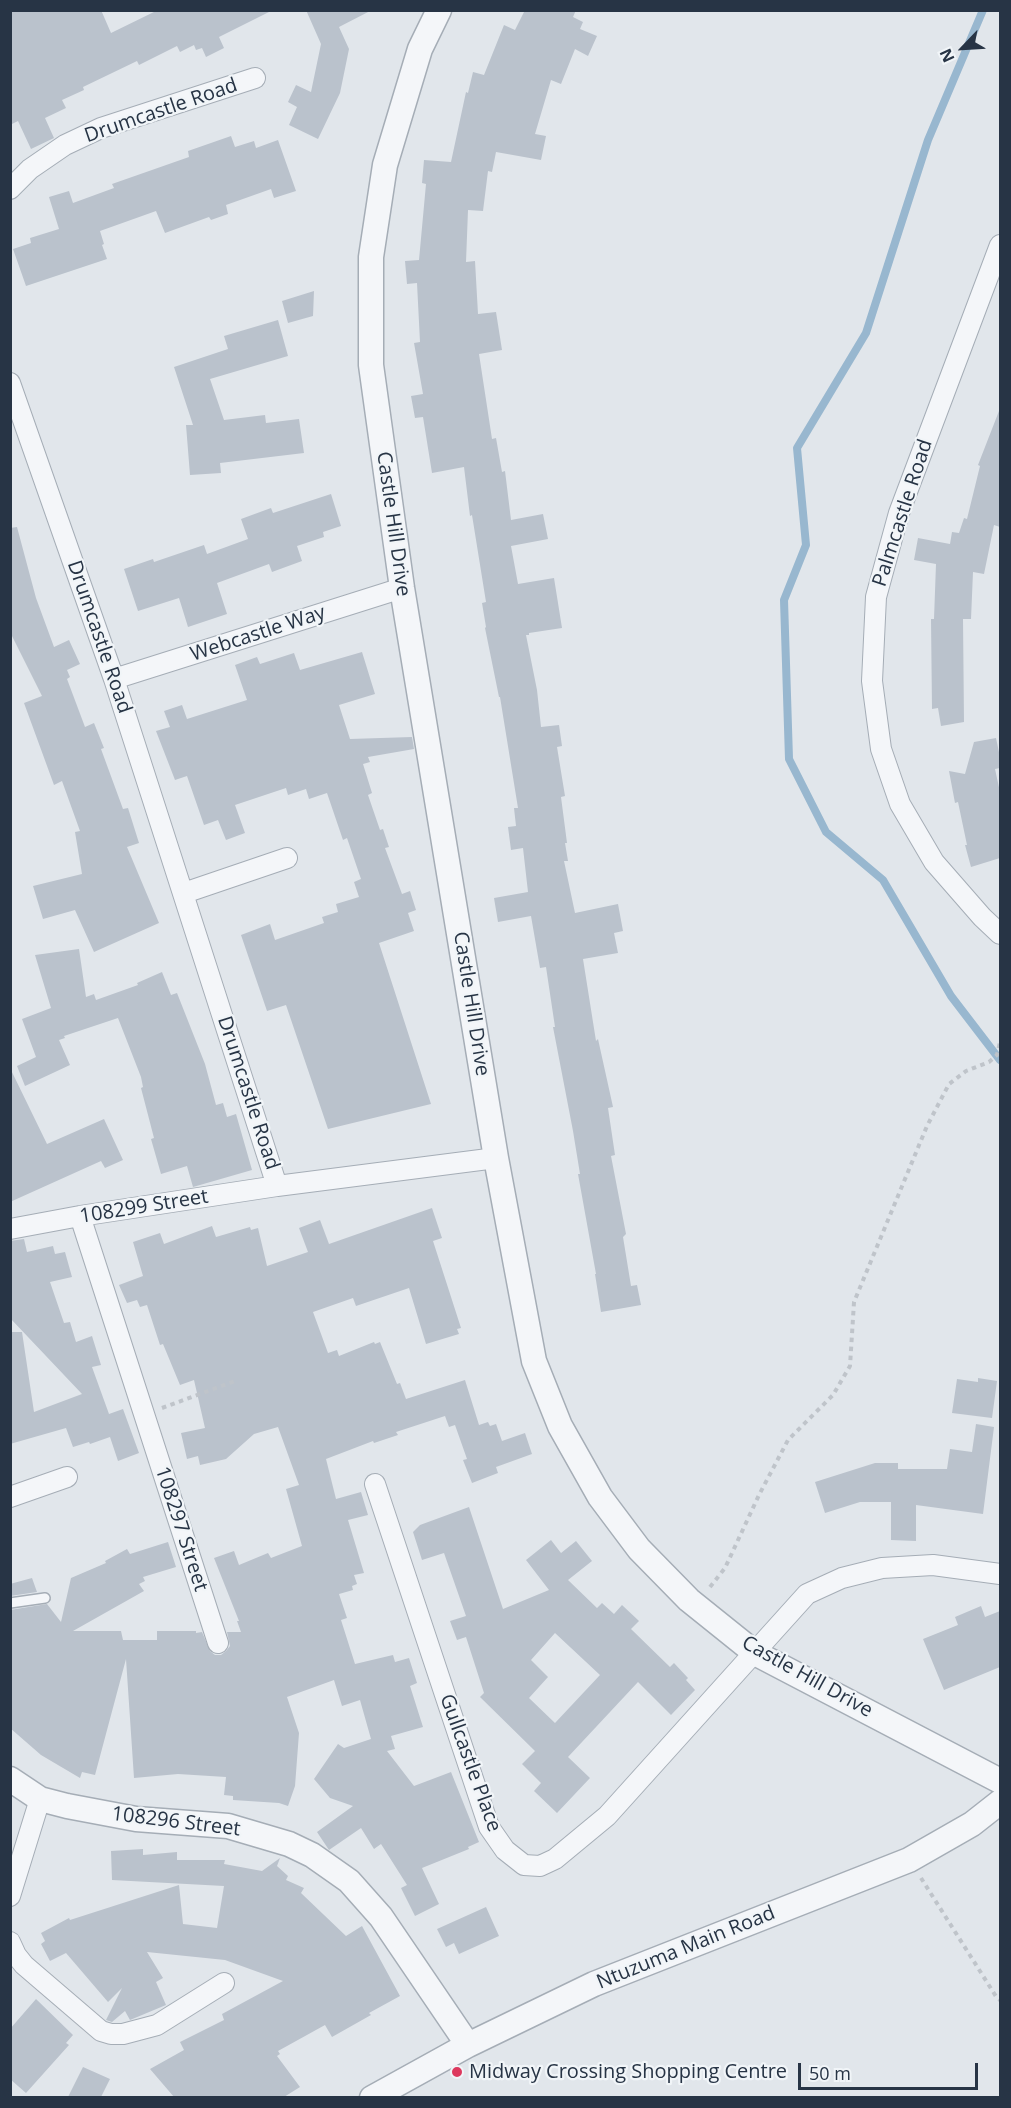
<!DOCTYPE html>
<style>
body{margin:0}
#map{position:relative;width:1011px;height:2108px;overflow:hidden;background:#e1e6eb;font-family:"Open Sans",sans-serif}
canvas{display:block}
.frame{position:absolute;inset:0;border:12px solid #273445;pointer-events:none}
.north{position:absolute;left:933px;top:18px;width:60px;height:60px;-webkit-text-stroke:4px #f1f5f8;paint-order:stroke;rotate:245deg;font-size:16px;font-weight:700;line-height:24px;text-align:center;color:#273445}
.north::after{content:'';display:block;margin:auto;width:21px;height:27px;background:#273445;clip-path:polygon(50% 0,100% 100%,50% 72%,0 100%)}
.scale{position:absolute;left:798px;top:2063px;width:180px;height:27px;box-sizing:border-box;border:3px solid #273445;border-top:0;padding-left:8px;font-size:18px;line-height:21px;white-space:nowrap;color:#273445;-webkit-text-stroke:4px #f1f5f8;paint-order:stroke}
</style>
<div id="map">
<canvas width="1011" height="2108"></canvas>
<div class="frame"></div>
<div class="north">N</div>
<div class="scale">50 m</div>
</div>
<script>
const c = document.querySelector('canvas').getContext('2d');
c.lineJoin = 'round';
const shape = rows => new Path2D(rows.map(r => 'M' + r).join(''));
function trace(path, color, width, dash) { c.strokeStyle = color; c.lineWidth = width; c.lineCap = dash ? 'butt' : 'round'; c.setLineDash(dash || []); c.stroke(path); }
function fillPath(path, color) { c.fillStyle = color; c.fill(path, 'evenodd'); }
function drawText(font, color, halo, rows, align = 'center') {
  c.font = font + ' "Open Sans",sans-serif'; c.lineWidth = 4.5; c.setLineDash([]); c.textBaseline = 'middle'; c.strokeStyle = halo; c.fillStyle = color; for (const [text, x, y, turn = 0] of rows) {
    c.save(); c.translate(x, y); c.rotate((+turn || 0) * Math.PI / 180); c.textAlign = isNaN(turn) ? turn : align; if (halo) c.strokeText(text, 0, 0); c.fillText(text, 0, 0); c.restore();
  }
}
const stream = shape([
 [983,10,928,140,866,333,797,448,806,545,784,600,789,759,826,832,883,880,951,996,1000,1060]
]);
const building = shape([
 [10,10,101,10,111,33,158,10,273,10,219,37,224,48,206,57,202,48,196,50,194,45,180,52,177,46,139,65,137,61,83,87,84,90,62,100,66,108,45,118,54,138,31,149,18,121,10,125],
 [306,10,372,10,339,27,349,49,340,93,318,139,289,125,297,107,288,102,296,85,311,92,321,44],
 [525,10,576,10,573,17,583,22,580,29,597,36,588,56,575,49,561,84,551,80,535,134,546,136,541,160,496,152,492,172,488,171,483,211,468,210,466,262,475,261,478,314,496,312,502,350,479,354,492,439,496,438,502,472,505,471,511,520,543,514,548,539,511,546,518,584,554,578,562,628,529,633,529,635,526,635,537,690,541,727,559,725,562,746,557,747,565,796,561,797,567,843,565,843,568,861,564,861,575,913,618,904,623,931,614,933,618,953,583,959,596,1041,598,1039,613,1107,608,1108,615,1155,611,1156,626,1234,623,1237,631,1286,637,1285,641,1305,601,1312,595,1274,596,1274,578,1174,580,1174,573,1131,553,1027,555,1027,546,967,540,968,531,916,498,922,494,898,528,892,523,848,511,850,508,827,516,826,514,808,518,808,500,697,499,697,485,628,486,627,482,603,486,602,472,515,470,516,464,467,432,473,423,417,415,418,411,396,423,394,414,343,420,342,417,283,407,284,405,261,419,260,426,184,422,183,424,160,451,162,466,92,468,93,473,72,484,75,504,25,515,30],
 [231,136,235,147,254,141,256,148,278,140,296,191,274,198,271,189,226,205,228,214,211,220,209,217,165,233,156,211,100,231,104,244,102,245,107,259,26,286,13,249,31,243,30,238,59,229,49,197,69,191,73,203,114,188,112,184,189,157,188,151],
 [314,291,313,316,288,323,282,301],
 [278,320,288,356,210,379,224,420,265,415,266,423,299,419,304,453,220,463,221,473,190,475,186,425,193,425,174,367,228,349,224,336],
 [999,411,1000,411,1000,527,994,525,984,574,973,572,971,619,963,619,964,722,941,726,938,708,932,709,931,619,934,619,936,564,914,560,918,538,950,544,952,532,959,533,964,518,967,519,980,466,978,465],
 [331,494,341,526,323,532,324,537,297,546,302,561,272,572,269,564,217,583,227,614,188,627,179,598,138,611,124,569,153,559,154,562,204,545,207,554,248,539,241,519,271,508,273,513],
 [17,527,36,598,54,647,69,640,80,664,67,670,70,677,67,679,85,727,94,723,104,748,101,749,123,809,128,808,139,843,127,847,159,923,94,952,75,910,43,919,33,886,82,874,75,832,80,831,62,781,54,785,24,703,42,696,10,632,10,528],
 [362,652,375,694,339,705,350,739,412,737,414,749,368,757,370,762,363,764,372,793,368,795,380,830,383,829,389,847,385,848,402,894,410,891,416,910,408,913,414,931,379,943,431,1104,328,1129,286,1005,267,1011,241,935,270,924,275,940,324,923,322,917,338,912,336,904,359,897,354,882,361,879,347,838,343,840,327,793,309,799,306,789,288,795,286,788,235,805,245,833,226,840,218,820,204,825,187,776,175,780,156,731,170,727,164,711,182,705,187,719,247,700,235,665,257,657,260,664,294,653,300,670],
 [996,738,1000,757,1000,768,995,769,1000,792,1000,858,971,867,965,845,967,845,958,802,955,803,949,771,965,774,974,742],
 [79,949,86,997,94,994,96,1000,138,985,137,983,162,972,171,995,177,993,205,1064,216,1105,223,1103,227,1117,236,1114,252,1170,193,1187,187,1166,161,1174,151,1139,154,1138,141,1088,143,1087,141,1077,118,1018,64,1036,65,1038,59,1040,70,1065,25,1086,17,1066,36,1057,22,1019,51,1008,35,955],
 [10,1068,47,1144,104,1119,123,1160,105,1168,101,1161,10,1202],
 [432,1208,442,1238,433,1241,461,1328,457,1329,459,1334,426,1344,409,1288,356,1306,353,1298,313,1312,328,1353,337,1350,339,1356,374,1342,375,1344,380,1342,397,1384,400,1383,406,1399,465,1380,479,1425,488,1422,490,1426,496,1424,502,1441,525,1433,532,1454,496,1467,498,1473,472,1483,463,1460,467,1459,455,1425,449,1427,445,1416,396,1432,398,1435,374,1443,373,1441,326,1459,336,1499,361,1492,368,1515,348,1520,364,1573,354,1575,357,1584,352,1586,353,1590,339,1594,347,1618,341,1620,355,1664,393,1655,395,1662,409,1658,417,1683,410,1686,423,1727,391,1736,395,1749,387,1751,414,1786,451,1772,479,1842,468,1847,469,1849,422,1868,439,1904,415,1916,401,1888,407,1885,381,1844,374,1849,361,1828,329,1850,317,1832,353,1806,330,1798,314,1779,338,1744,344,1748,371,1739,360,1700,342,1706,334,1680,287,1697,299,1733,295,1786,288,1806,279,1803,233,1800,233,1796,224,1795,226,1777,178,1774,134,1778,126,1659,95,1775,82,1772,80,1778,41,1755,10,1728,10,1610,47,1604,61,1622,71,1578,106,1563,105,1561,127,1549,130,1554,168,1542,176,1567,143,1577,145,1581,139,1584,144,1591,73,1631,121,1631,123,1640,157,1640,157,1631,196,1631,196,1633,202,1632,210,1651,215,1655,221,1655,226,1651,230,1646,227,1632,241,1632,237,1621,239,1621,214,1558,234,1551,239,1565,268,1553,271,1558,302,1546,286,1489,299,1485,278,1427,254,1434,226,1459,200,1465,198,1456,187,1459,181,1433,205,1428,194,1380,180,1385,163,1344,160,1345,147,1305,140,1307,137,1300,127,1303,119,1285,143,1276,133,1242,160,1233,164,1244,212,1226,216,1237,250,1227,251,1230,258,1228,267,1266,308,1252,299,1228,320,1220,329,1244],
 [24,1239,27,1252,53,1246,55,1254,65,1252,72,1277,50,1282,64,1323,70,1322,76,1342,92,1336,101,1365,92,1367,109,1414,123,1409,139,1453,118,1461,110,1437,90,1444,89,1442,73,1447,66,1428,10,1444,10,1332,22,1332,34,1412,82,1394,10,1318,10,1241],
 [978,1378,997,1381,992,1418,952,1413,957,1379,978,1382],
 [976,1424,994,1427,983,1514,916,1505,916,1541,891,1540,891,1502,860,1502,825,1513,815,1482,875,1463,898,1463,898,1469,947,1469,950,1449,972,1452],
 [469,1507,503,1609,549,1590,526,1560,551,1540,561,1553,576,1541,592,1561,568,1580,597,1608,602,1603,614,1614,622,1605,639,1621,631,1629,670,1667,674,1663,688,1678,686,1680,695,1690,671,1715,638,1682,568,1757,590,1778,557,1813,534,1791,541,1783,522,1764,535,1751,480,1697,484,1693,466,1637,457,1640,450,1621,466,1616,444,1553,422,1560,413,1532,420,1525],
 [555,1633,600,1675,555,1723,529,1698,548,1677,531,1660],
 [32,1578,37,1592,10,1596,10,1584],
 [981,1606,985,1617,1000,1611,1000,1667,944,1690,923,1639,958,1625,955,1617],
 [143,1849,143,1855,177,1852,177,1860,225,1860,224,1864,262,1871,280,1858,277,1866,288,1876,286,1880,304,1888,301,1893,346,1936,362,1926,400,1996,369,2013,371,2015,332,2037,325,2025,278,2051,280,2054,277,2056,300,2087,284,2097,174,2097,150,2069,184,2050,180,2042,224,2020,222,2014,283,1981,225,1960,147,1952,163,1978,156,1982,166,2005,130,2020,125,2011,112,2022,106,2020,122,1988,108,2002,66,1953,50,1961,41,1944,45,1941,41,1933,69,1918,70,1920,179,1885,183,1924,217,1928,224,1886,112,1880,111,1851],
 [486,1907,499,1936,459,1954,454,1943,446,1947,437,1929],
 [36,1999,73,2035,66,2043,69,2045,26,2093,10,2079,10,2029],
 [83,2067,110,2079,101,2097,68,2097]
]);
const path = shape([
 [162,1408,235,1381],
 [710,1587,725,1568,759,1495,788,1440,833,1395,850,1366,854,1302,927,1126,949,1084,966,1071,989,1062,997,1055,1000,1042],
 [921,1878,997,1998,1000,2000]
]);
const service = shape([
 [10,1603,45,1598]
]);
const minor = shape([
 [10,189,30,169,65,145,101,128,255,78],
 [1000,245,899,513,876,597,872,681,881,749,900,804,934,862,982,917,1000,934],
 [10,383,114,679,277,1186],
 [114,679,402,588],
 [184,893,287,858],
 [80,1216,218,1643],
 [10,1229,80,1216,277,1186,496,1158],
 [375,1484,489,1827,505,1850,524,1865,540,1866,555,1859,607,1816,807,1594,842,1578,882,1568,933,1565,1000,1574],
 [10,1497,67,1477],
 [10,1896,40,1799],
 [10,1942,16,1955,24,1965,101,2031,111,2034,123,2034,157,2025,224,1983]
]);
const tertiary = shape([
 [439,10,420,49,385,165,371,257,371,365,402,588,496,1158,534,1361,560,1426,600,1497,639,1549,689,1600,755,1653,1000,1781],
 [10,1779,40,1799,67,1806,136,1819,228,1826,289,1844,312,1855,349,1881,381,1917,468,2045],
 [372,2098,468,2045,594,1984,909,1860,972,1824,1000,1802]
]);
const markers = [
 [457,2072,6,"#dd395e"]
];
const streetNames = [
 ["Drumcastle Road",161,111,-19],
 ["Palmcastle Road",903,513,-72],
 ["Castle Hill Drive",393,524,82],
 ["Webcastle Way",258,634,-18],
 ["Drumcastle Road",99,637,71],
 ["Castle Hill Drive",471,1004,81],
 ["Drumcastle Road",248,1093,72],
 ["108299 Street",144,1207,-9],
 ["108297 Street",181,1529,72],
 ["Castle Hill Drive",807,1677,29],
 ["Gullcastle Place",470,1763,70],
 ["108296 Street",176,1822,7],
 ["Ntuzuma Main Road",686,1948,-22]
];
const poiNames = [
 ["Midway Crossing Shopping Centre",469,2072]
];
trace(stream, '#98b7cf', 8);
fillPath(building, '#bac2cc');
trace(service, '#a5adb6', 12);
trace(minor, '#a5adb6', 22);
trace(tertiary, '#a5adb6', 27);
trace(path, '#bfc4ca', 4, [4.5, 4.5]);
trace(service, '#f4f6f9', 9);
trace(minor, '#f4f6f9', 20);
trace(tertiary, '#f4f6f9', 24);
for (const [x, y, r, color] of markers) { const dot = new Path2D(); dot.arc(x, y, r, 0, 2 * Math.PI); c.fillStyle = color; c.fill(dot); trace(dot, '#f1f5f8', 2); }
drawText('20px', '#273445', '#f1f5f8', streetNames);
drawText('20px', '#273445', '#f1f5f8', poiNames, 'left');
</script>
